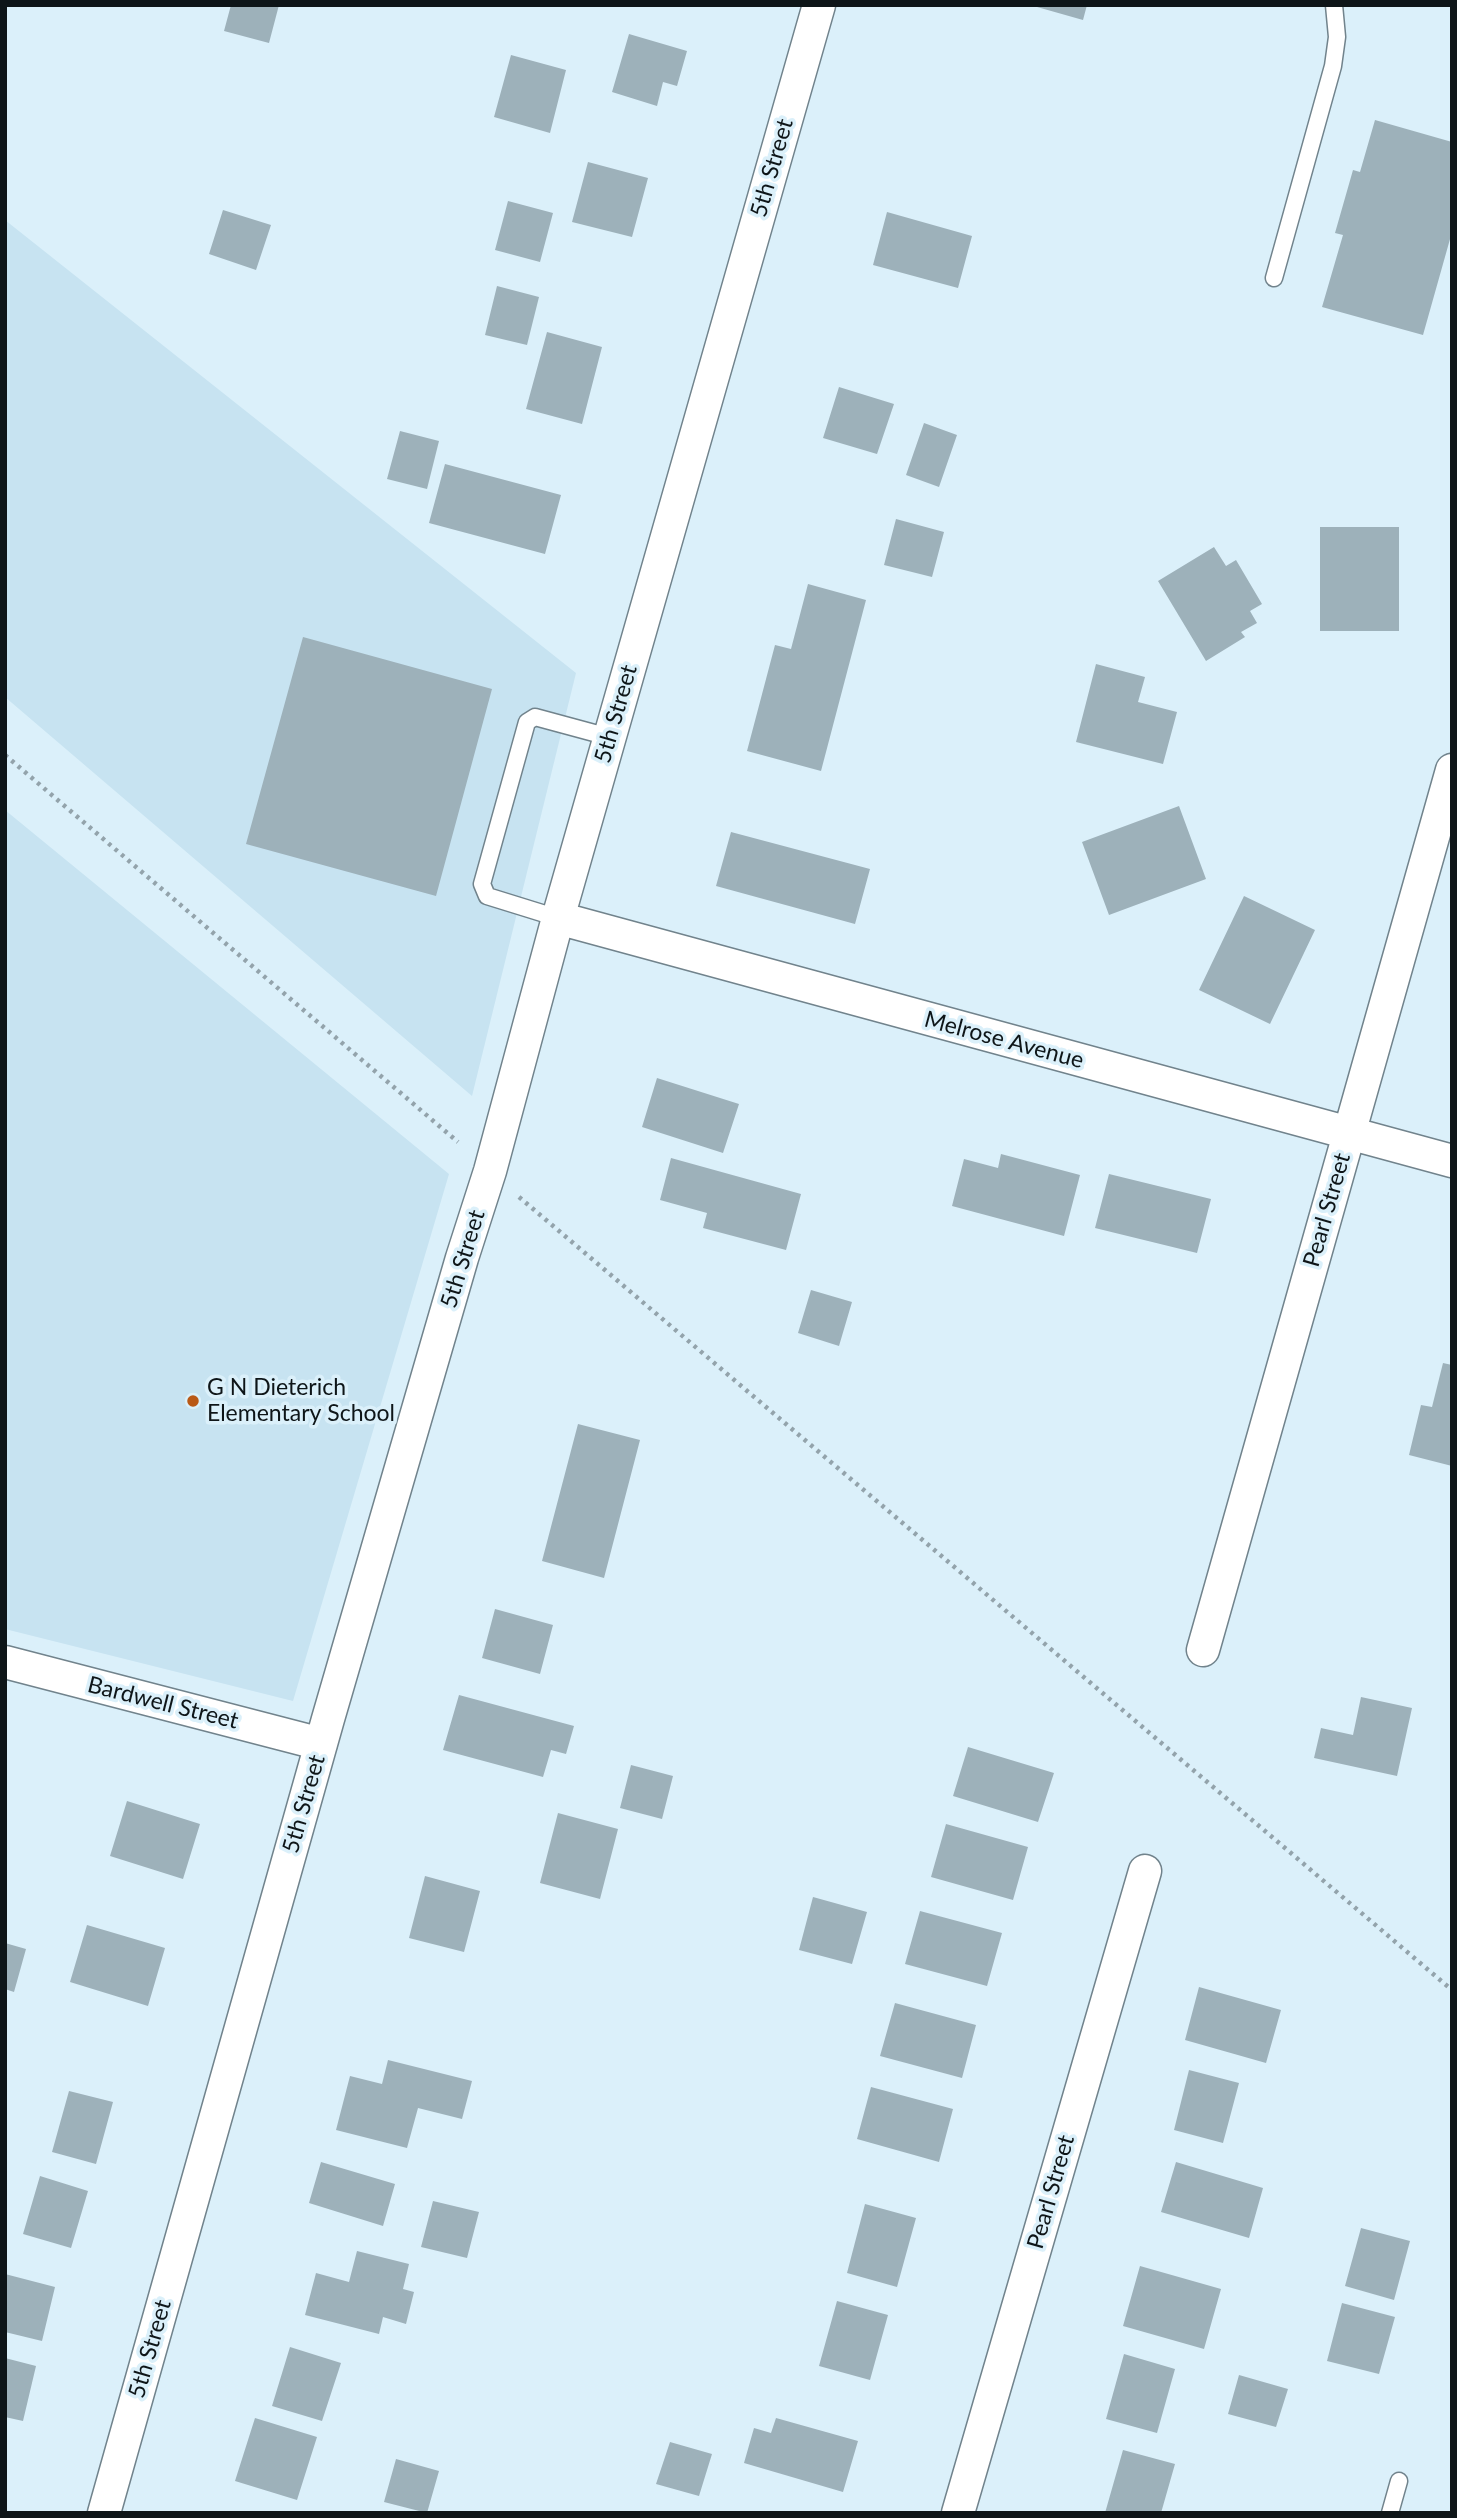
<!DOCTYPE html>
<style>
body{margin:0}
#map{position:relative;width:1457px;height:2518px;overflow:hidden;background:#dbf0fa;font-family:Lato,sans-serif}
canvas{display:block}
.frame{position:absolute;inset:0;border:7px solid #0e1518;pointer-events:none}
</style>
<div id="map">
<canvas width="1457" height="2518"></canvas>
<div class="frame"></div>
</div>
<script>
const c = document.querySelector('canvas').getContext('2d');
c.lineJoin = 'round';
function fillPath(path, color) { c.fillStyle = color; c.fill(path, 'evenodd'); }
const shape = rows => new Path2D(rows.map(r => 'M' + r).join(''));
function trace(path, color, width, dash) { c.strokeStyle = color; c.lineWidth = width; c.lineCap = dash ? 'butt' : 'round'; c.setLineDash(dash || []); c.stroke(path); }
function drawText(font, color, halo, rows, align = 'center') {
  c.font = font + ' Lato,sans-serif'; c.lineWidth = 7; c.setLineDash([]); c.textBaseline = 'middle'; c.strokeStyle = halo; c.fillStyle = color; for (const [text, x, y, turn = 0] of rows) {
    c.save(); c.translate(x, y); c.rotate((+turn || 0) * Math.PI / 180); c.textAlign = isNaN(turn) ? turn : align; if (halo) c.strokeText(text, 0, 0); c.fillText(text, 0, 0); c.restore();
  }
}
const built = shape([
 [5,220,576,673,472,1096,5,697],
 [5,810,449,1174,293,1701,5,1629]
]);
const building = shape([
 [231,5,279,5,269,43,224,31],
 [1030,5,1087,5,1083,20],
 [629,34,687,51,677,86,663,82,657,106,612,92],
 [511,55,566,70,550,133,494,117],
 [1375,120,1452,142,1452,232,1423,335,1322,307,1343,235,1335,233,1353,170,1360,172],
 [588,162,648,178,632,237,572,222],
 [508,201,553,213,540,262,495,250],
 [223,210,271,225,256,270,209,254],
 [887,212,972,236,958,288,873,265],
 [497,286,539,297,527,345,485,335],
 [547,332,602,347,582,424,526,409],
 [839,387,894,404,877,454,823,438],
 [924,423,957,435,939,487,906,475],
 [400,431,439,441,427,489,387,479],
 [445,464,561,495,545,554,429,523],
 [896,519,944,532,932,577,884,565],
 [1320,527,1399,527,1399,631,1320,631],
 [1214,547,1226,566,1236,560,1262,604,1250,611,1257,623,1241,632,1245,637,1206,661,1158,581],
 [808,584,866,600,821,771,747,751,775,645,791,649],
 [303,637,492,689,436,896,246,844],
 [1096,664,1145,677,1138,702,1177,712,1163,764,1076,742],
 [1179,806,1206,879,1109,915,1082,842],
 [731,832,870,869,855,924,716,886],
 [1244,896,1315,930,1270,1024,1199,990],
 [657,1078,739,1104,723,1153,642,1127],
 [1001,1154,1080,1175,1064,1236,952,1206,964,1159,998,1168],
 [671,1158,801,1194,786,1250,703,1228,707,1213,660,1200],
 [1109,1174,1211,1199,1197,1253,1095,1228],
 [811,1290,852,1302,839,1346,798,1333],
 [1443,1363,1452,1365,1452,1466,1409,1455,1421,1405,1432,1407],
 [578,1424,640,1440,604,1578,542,1561],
 [495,1609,553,1625,540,1674,482,1658],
 [459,1695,574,1726,566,1754,551,1750,543,1777,443,1750],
 [1361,1697,1412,1708,1397,1776,1314,1758,1321,1728,1353,1735],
 [968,1747,1054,1773,1038,1822,953,1796],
 [631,1765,673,1776,662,1819,620,1808],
 [127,1801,200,1824,183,1879,110,1856],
 [558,1813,618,1829,600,1899,540,1883],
 [946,1824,1028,1847,1013,1900,931,1877],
 [425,1876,480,1891,464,1952,409,1938],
 [813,1897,867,1912,852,1964,799,1950],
 [920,1911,1002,1933,987,1986,905,1964],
 [87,1925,165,1948,148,2006,70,1982],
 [5,1943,26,1949,14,1992,5,1989],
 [1199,1987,1281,2010,1266,2063,1185,2040],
 [895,2003,976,2025,962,2078,880,2056],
 [388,2060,472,2081,462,2119,418,2108,407,2148,336,2130,350,2076,382,2084],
 [1189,2070,1239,2083,1223,2143,1174,2130],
 [871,2087,953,2109,939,2162,857,2139],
 [69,2091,113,2102,96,2164,52,2152],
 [321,2162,395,2184,383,2226,309,2203],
 [1176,2162,1263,2188,1249,2238,1161,2212],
 [40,2176,88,2191,71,2248,23,2234],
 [433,2201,479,2212,467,2258,421,2247],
 [865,2204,916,2218,897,2287,847,2273],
 [1361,2228,1410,2241,1394,2300,1345,2286],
 [357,2251,409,2264,403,2289,414,2292,406,2324,383,2317,379,2334,305,2315,316,2273,349,2282],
 [1140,2266,1221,2289,1204,2349,1123,2326],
 [5,2274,55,2287,42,2341,5,2332],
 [837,2301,888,2315,870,2380,819,2366],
 [1342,2303,1395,2317,1379,2374,1327,2361],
 [290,2347,341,2363,322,2421,272,2406],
 [1124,2354,1175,2369,1157,2433,1106,2419],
 [5,2358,36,2366,23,2421,5,2417],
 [1239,2375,1288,2389,1276,2427,1228,2414],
 [255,2418,317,2437,297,2500,235,2481],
 [776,2418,858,2441,843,2492,744,2463,754,2428,771,2433],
 [670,2442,712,2454,699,2496,656,2484],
 [1123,2450,1175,2464,1161,2513,1105,2513],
 [396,2459,439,2471,427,2513,384,2502]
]);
const path = shape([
 [5,755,458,1142],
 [519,1197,1452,1990]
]);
const service = shape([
 [1274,278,1333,66,1337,37,1334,5],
 [558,918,487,896,482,884,527,722,535,717,609,737],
 [1390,2513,1399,2481]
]);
const minor = shape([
 [558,918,1452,1161],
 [1203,1650,1452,770],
 [5,1662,321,1744],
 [104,2513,328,1719,462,1258,490,1171,558,918,819,5],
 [958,2513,1145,1871]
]);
const markers = [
 [193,1401,7,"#b95916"]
];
const streetNames = [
 ["5th Street",772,168,-74],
 ["5th Street",616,714,-74],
 ["Melrose Avenue",1004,1040,15],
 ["Pearl Street",1327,1210,-74],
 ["5th Street",463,1259,-73],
 ["Bardwell Street",163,1703,14],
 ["5th Street",304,1804,-74],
 ["Pearl Street",1051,2192,-74],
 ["5th Street",150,2349,-74]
];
const poiNames = [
 ["G N Dieterich",207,1388],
 ["Elementary School",207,1414]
];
fillPath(built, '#c7e3f1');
fillPath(building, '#9db1ba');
trace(service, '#71838c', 19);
trace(minor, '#71838c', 35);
trace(path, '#93a3ab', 4.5, [3.5, 5]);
trace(service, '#fff', 16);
trace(minor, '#fff', 32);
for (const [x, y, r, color] of markers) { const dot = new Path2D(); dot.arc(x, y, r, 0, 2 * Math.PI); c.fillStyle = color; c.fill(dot); trace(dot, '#dbf0fa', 2.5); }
drawText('23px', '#0e1518', '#dbf0fa', streetNames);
drawText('23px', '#0e1518', '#dbf0fa', poiNames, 'left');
</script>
